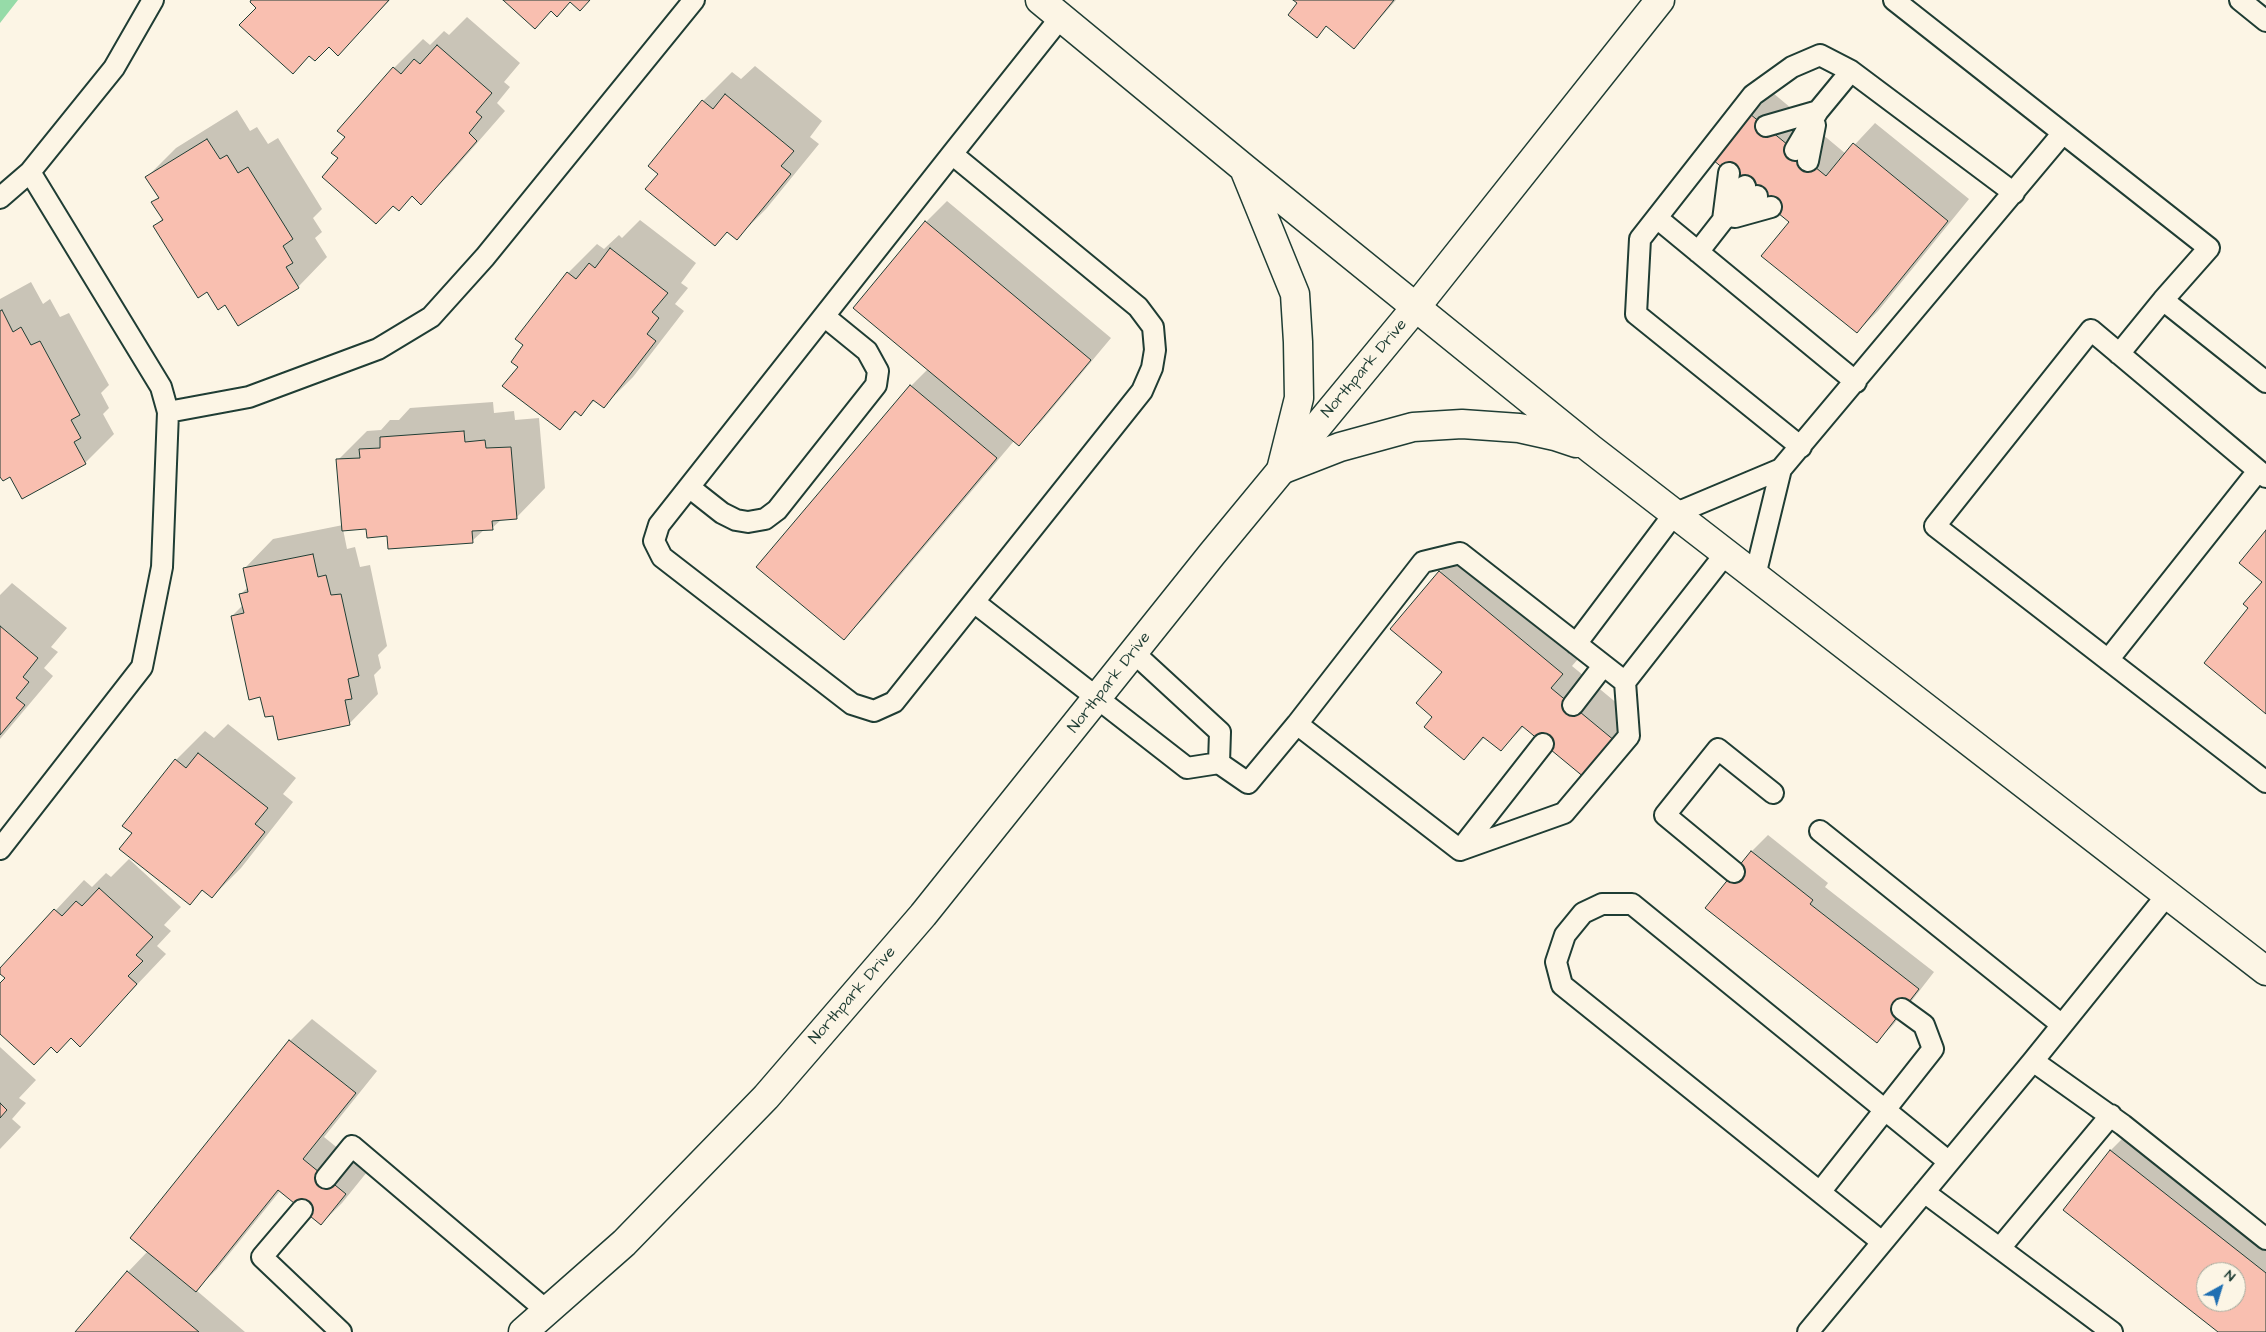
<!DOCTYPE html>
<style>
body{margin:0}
#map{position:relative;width:2266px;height:1332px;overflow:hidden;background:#fcf5e5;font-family:"Architects Daughter",sans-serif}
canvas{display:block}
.north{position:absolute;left:2196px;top:1262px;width:50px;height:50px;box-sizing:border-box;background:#fcf5e5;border:1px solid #a4ab9e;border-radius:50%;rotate:39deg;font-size:14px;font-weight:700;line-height:20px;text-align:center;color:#1f3d34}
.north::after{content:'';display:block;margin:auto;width:18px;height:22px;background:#1f6fb2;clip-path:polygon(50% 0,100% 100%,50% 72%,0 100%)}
</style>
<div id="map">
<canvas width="2266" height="1332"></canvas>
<div class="north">N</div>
</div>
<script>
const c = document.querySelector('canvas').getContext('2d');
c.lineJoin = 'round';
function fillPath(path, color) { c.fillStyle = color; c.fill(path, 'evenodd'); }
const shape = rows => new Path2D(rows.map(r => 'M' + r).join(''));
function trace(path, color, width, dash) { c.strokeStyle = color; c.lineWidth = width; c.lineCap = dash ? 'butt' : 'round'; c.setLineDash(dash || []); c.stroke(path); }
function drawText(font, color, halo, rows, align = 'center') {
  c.font = font + ' "Architects Daughter",sans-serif'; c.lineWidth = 4; c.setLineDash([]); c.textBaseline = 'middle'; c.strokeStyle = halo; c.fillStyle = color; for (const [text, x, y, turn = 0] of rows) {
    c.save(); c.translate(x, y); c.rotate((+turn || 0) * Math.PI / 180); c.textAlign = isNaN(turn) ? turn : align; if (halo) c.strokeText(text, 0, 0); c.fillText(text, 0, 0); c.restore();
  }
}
const green = shape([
 [0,0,18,0,0,23]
]);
const shadow = shape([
 [253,0,390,0,338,54,329,46,257,8],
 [1295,0,1396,0,1354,48,1327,25,1316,36,1299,3],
 [467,17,520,63,504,82,510,87,497,103,505,111,450,174,421,203,413,195,399,210,339,158,347,137,394,68,423,39,430,45,444,31,449,35],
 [755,66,822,121,810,137,819,144,766,209,737,238,728,231,714,245,660,174,703,101,732,72,741,79],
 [1773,93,1846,154,1875,123,1969,199,1878,311,1857,332,1791,221,1715,160,1751,114],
 [237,110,250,131,257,127,268,144,278,138,322,209,313,218,322,232,315,238,327,257,298,287,226,303,207,290,155,226,163,218,153,202,159,197,147,177,176,148],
 [947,201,1111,338,1040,423,1018,445,1014,441,865,617,844,638,911,386,928,369,926,222],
 [640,220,696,263,681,283,688,288,675,304,684,311,633,377,604,406,595,400,581,414,577,411,559,429,520,367,525,345,568,273,597,244,604,249,619,235,622,238],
 [31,282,43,304,50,299,60,317,69,313,109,385,101,393,109,408,103,414,114,434,85,463,10,475,0,474,0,299],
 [493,402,494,413,514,411,515,420,539,418,545,488,516,518,502,519,492,528,485,529,472,541,388,535,367,528,343,529,347,549,355,547,360,567,370,565,387,646,378,655,381,668,374,675,378,694,349,724,274,714,261,696,232,616,243,605,241,594,248,587,244,569,273,539,343,525,338,460,367,431,381,430,390,420,399,420,410,408],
 [1461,550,1584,652,1572,666,1636,719,1606,755,1524,726,1501,750,1485,737,1464,759,1434,717,1443,672,1392,629,1440,572],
 [12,583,67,628,51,647,58,652,44,668,53,676,0,739,0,595],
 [228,724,296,778,283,794,293,802,241,868,212,897,203,890,190,904,133,833,176,760,205,731,214,738],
 [1768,835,1828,883,1825,887,1934,972,1893,1025,1877,1041,1707,908,1752,851],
 [129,859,181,907,164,925,171,931,157,946,166,954,80,1045,71,1037,51,1046,0,1033,0,985,7,978,0,970,84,880,92,887,106,873,111,877],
 [312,1019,377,1071,324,1137,367,1172,342,1203,321,1224,280,1191,217,1269,196,1290,245,1332,77,1332,128,1272,148,1251,132,1238,290,1041],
 [0,1047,36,1080,19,1098,26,1103,12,1119,21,1127,0,1149],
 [2132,1129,2266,1235,2266,1332,2220,1332,2065,1209,2111,1150],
 [2206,1272,2236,1272,2236,1302,2206,1302]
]);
const building = shape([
 [251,0,389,0,338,56,329,47,315,61,309,56,293,74,239,25,256,8,250,2,251,0],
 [503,0,590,0,580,11,570,2,557,17,551,11,535,29,503,0],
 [1293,0,1394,0,1354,49,1326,26,1317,38,1288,15,1297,3,1293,0],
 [437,45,492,93,476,112,482,117,469,133,477,141,421,205,412,196,399,211,393,206,376,224,322,177,338,158,331,153,345,137,337,131,393,67,401,74,414,59,420,64,437,45],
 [725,94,794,151,781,166,791,174,737,240,727,232,715,246,645,189,658,174,648,166,702,100,713,109,725,94],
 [1750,114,1826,176,1853,143,1948,221,1857,333,1761,256,1789,222,1713,160,1750,114],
 [207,139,220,159,227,155,238,173,248,167,293,239,283,246,293,263,286,267,299,288,238,326,225,305,218,310,207,292,198,298,153,226,163,220,151,202,159,198,145,177,207,139],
 [925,221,1091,360,1019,446,853,308,925,221],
 [610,248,668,293,652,312,659,318,647,334,656,341,604,408,593,400,581,416,575,411,560,430,502,386,518,367,511,362,523,345,515,339,567,272,576,279,589,263,595,268,610,248],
 [2,310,13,332,21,327,31,345,40,341,80,415,71,420,81,438,74,442,86,464,22,499,10,477,3,481,0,477,0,311,2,310],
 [910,385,997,458,844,640,756,567,910,385],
 [464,431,465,442,485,440,486,448,511,447,517,519,492,521,493,530,472,531,473,543,388,549,387,536,367,538,366,529,342,531,336,459,360,458,359,449,380,448,380,437,464,431],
 [2266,530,2266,714,2204,663,2248,608,2243,604,2262,582,2239,563,2266,530],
 [313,554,318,577,326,575,331,595,341,594,359,676,348,679,352,699,345,700,350,725,278,740,273,716,265,717,260,697,249,700,231,616,244,613,239,594,248,592,243,568,313,554],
 [1439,571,1563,674,1551,688,1615,741,1585,778,1522,726,1501,751,1483,737,1464,760,1424,727,1432,717,1416,703,1442,672,1390,629,1439,571],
 [0,626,38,658,23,677,29,682,16,698,25,705,0,735,0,626],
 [198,753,268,808,255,824,265,832,212,898,202,890,190,905,119,849,132,833,122,826,175,759,186,768,198,753],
 [1751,851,1813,900,1810,904,1919,989,1877,1043,1705,908,1751,851],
 [99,888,153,937,136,955,143,961,128,976,137,984,80,1047,71,1038,57,1053,51,1047,34,1065,0,1034,0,983,5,978,0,974,0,968,54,909,62,916,76,901,82,906,99,888],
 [289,1040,356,1093,303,1159,346,1194,321,1225,278,1190,196,1292,130,1238,289,1040],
 [0,1103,7,1110,0,1118,0,1103],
 [2110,1150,2266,1273,2266,1332,2218,1332,2063,1210,2110,1150],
 [2206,1272,2236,1272,2236,1302,2206,1302,2206,1272],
 [127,1271,199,1332,75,1332,127,1271]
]);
const service = shape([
 [1894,0,2209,248,2163,300,2266,382],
 [2240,0,2266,21],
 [1766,126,1818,111],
 [1795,150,1818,111,1851,71],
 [952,154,1138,307,1153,327,1155,350,1152,368,1142,391,894,702,874,711,852,704,662,557,654,541,659,525,952,154,1061,17],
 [1808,161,1815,125],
 [0,198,30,172,114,68,153,0],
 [1728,212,1745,186],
 [1735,217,1771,207],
 [1657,218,1856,382],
 [1723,220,1729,173],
 [1698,252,1723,220,1757,196],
 [2119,354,2163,300],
 [168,412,249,397,378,349,431,317,485,257,694,0],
 [1801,447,1636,314,1640,239,1753,95,1792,67,1820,55,1851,71,2014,193],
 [2266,477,2091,330,1935,526,2266,782],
 [689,487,722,513,736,520,748,522,765,519,777,510,876,385,878,371,867,351,824,316],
 [1755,576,1781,469],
 [974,602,1187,768,1219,763,1248,783,1297,724,1423,562,1460,553,1625,682],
 [1576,644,1674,514,1781,469,2063,133],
 [1133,652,1220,732,1219,763],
 [2108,660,2258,471],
 [1573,705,1603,666],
 [1297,724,1460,850],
 [1820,831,2062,1025],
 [0,849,142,667,162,567,168,412,161,387,30,172],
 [1460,850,1564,813,1629,736,1625,682,1726,553],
 [1460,850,1543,744],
 [1734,872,1665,815,1718,749,1773,793],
 [2033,1061,2123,1125,2266,1239],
 [326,1178,352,1146,547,1311],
 [1820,1192,1933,1049,1924,1025,1902,1009],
 [1924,1192,2112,1332],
 [302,1210,262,1257,341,1332],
 [1882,1242,1562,985,1556,962,1565,935,1583,913,1602,904,1632,904,1949,1162],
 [2000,1248,2111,1115],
 [1808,1332,2033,1061,2167,895]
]);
const minor = shape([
 [523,1332,624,1243,766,1097,923,915,1212,554,1416,307,1660,0]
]);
const secondary = shape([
 [1040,0,1245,169,1591,449,2266,971],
 [1245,171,1295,294,1298,342,1299,398,1281,470],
 [1281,470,1340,447,1413,427,1462,424,1519,428,1555,436,1576,443]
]);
const streetNames = [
 ["Northpark Drive",1365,369,-50],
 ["Northpark Drive",1110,683,-52],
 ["Northpark Drive",853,996,-49]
];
fillPath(green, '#96dba8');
fillPath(shadow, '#0003');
fillPath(building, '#f9bfb0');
trace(building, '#1f3d34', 1);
trace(service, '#1f3d34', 24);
trace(minor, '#1f3d34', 31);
trace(secondary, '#1f3d34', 31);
trace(service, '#fcf5e5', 20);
trace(minor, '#fcf5e5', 28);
trace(secondary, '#fcf5e5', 28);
drawText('16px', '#1f3d34', '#fcf5e5', streetNames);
</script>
